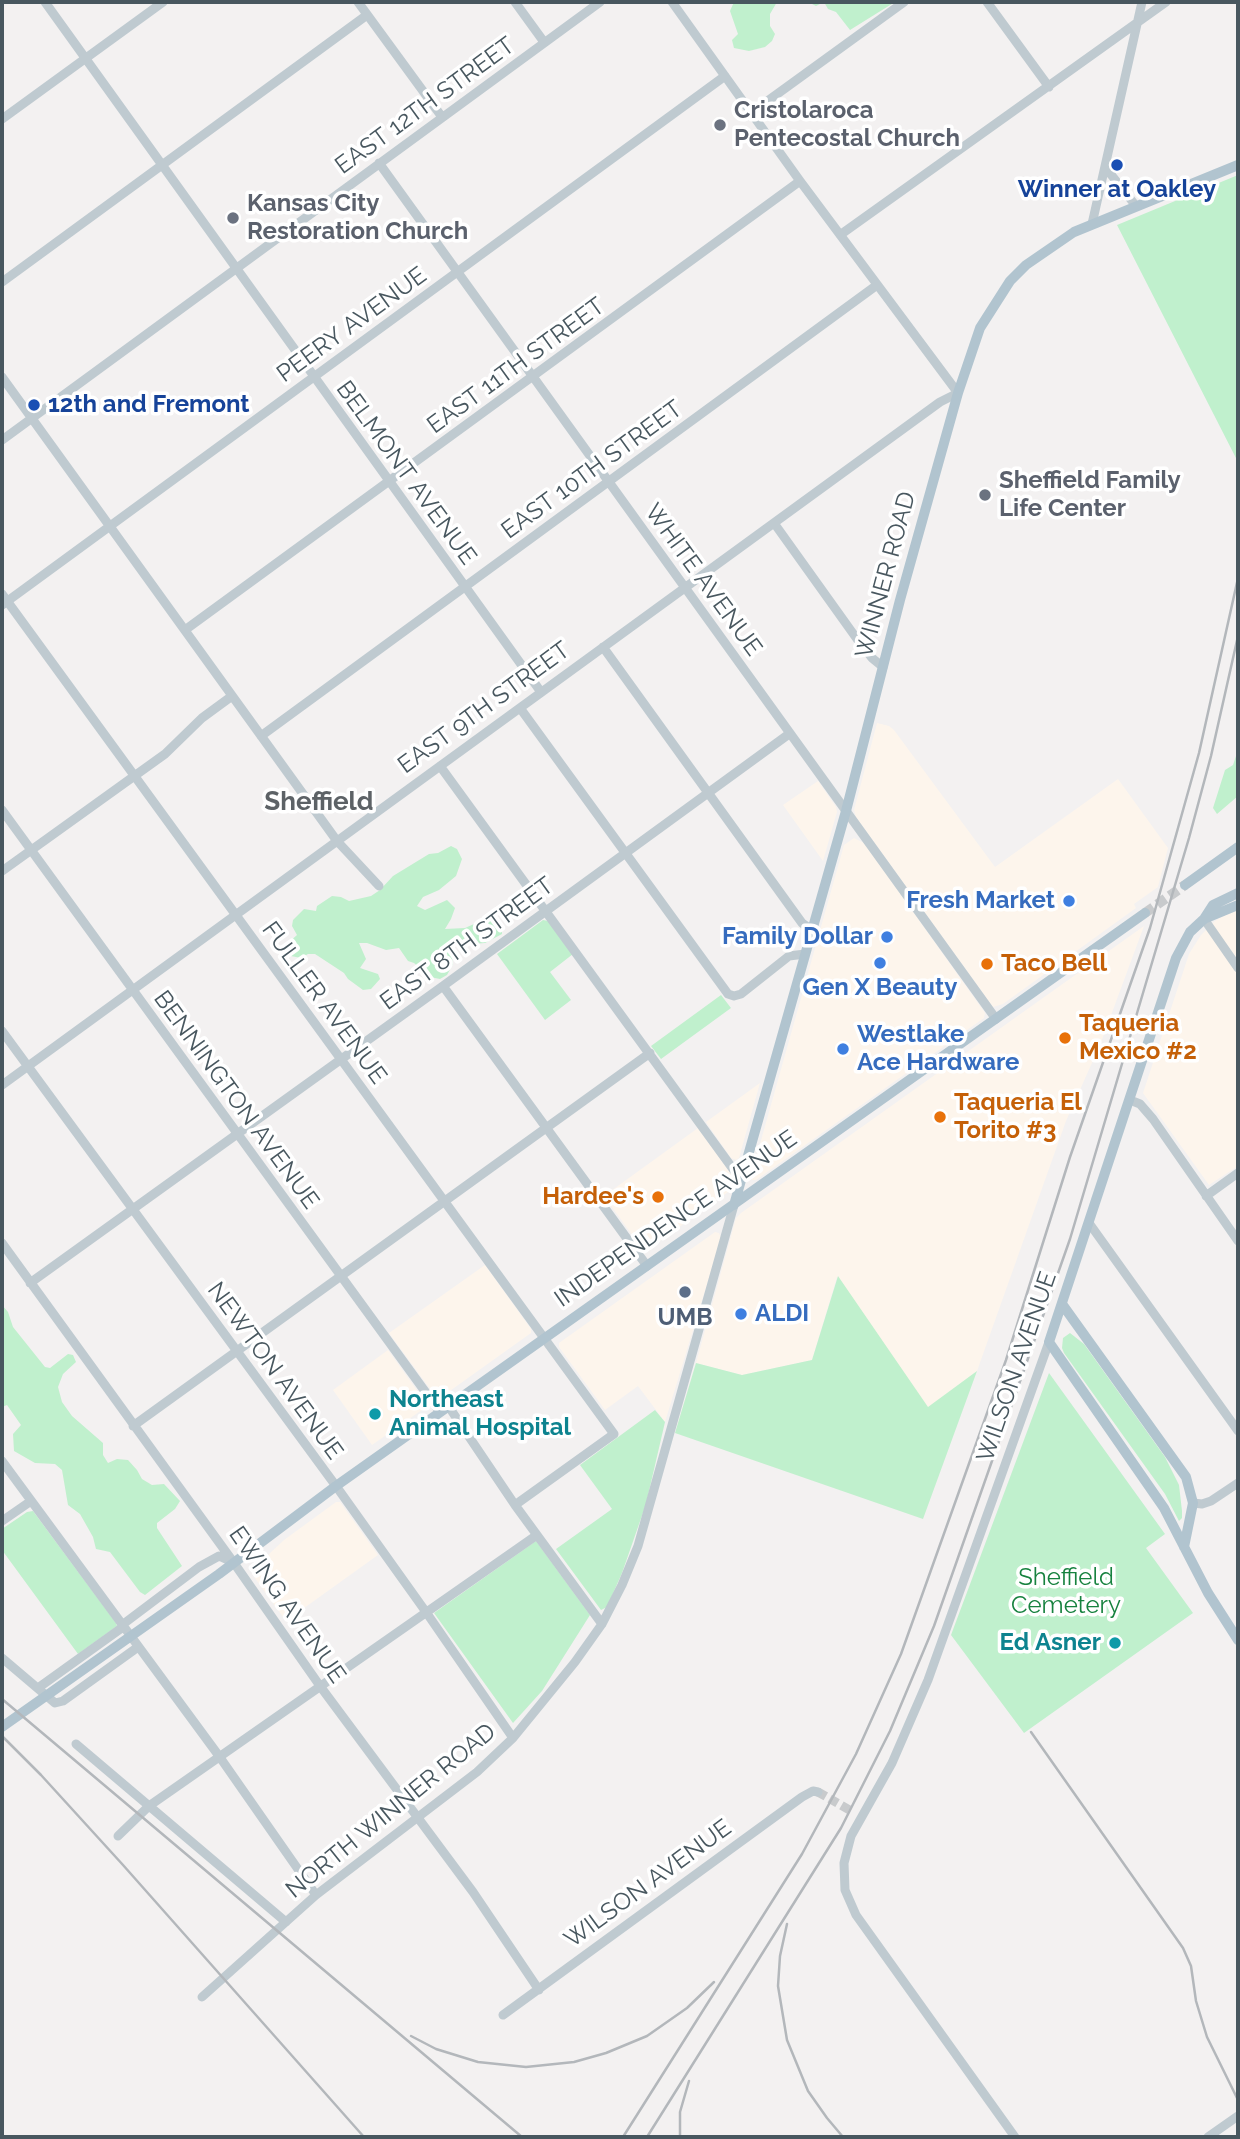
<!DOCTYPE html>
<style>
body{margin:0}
#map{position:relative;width:1240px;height:2139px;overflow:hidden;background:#f3f1f1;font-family:Raleway,sans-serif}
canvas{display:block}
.frame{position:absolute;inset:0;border:4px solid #48575f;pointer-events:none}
</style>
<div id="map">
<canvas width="1240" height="2139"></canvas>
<div class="frame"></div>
</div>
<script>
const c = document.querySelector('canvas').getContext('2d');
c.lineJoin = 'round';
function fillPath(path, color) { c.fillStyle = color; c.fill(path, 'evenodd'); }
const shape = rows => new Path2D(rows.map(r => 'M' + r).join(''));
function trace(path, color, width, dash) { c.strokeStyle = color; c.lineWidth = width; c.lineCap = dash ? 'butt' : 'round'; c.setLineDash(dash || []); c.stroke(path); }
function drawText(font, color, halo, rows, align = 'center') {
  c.font = font + ' Raleway,sans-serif'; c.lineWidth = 7; c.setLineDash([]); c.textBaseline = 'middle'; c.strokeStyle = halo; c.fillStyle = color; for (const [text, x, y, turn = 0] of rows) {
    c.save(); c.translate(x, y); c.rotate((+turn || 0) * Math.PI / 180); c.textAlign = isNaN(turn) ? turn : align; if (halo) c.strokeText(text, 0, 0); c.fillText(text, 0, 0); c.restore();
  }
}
const commercial = shape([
 [877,723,889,726,894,730,995,867,1118,779,1168,848,1158,887,1134,904,1136,908,1003,1004,993,1007,856,817,854,810],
 [818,781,836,807,837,812,823,861,783,805],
 [854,838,864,843,985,1013,984,1018,756,1180,752,1180,751,1176,844,845],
 [1238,908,1238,1166,1209,1185,1143,1093,1189,954,1201,935,1215,921],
 [1144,926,1100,1045,1066,1121,977,1371,928,1408,837,1277,812,1360,742,1375,696,1363,736,1218,741,1213],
 [760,1083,739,1158,736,1160,731,1158,706,1122],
 [698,1128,733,1177,731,1190,647,1250,643,1250,604,1196],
 [715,1232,719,1233,721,1238,665,1422,638,1386,605,1410,559,1347,559,1343],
 [485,1265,531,1329,531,1333,440,1398,436,1397,389,1333],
 [388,1350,426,1403,426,1407,372,1445,333,1390],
 [336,1502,340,1502,378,1555,286,1621,252,1574,252,1570,284,1540]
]);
const green = shape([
 [734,2,777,2,770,14,770,26,775,34,772,41,765,47,749,51,734,48,732,40,738,34,730,11],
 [808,2,895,2,850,30,836,12,828,9,824,2,816,6],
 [1238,175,1238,462,1117,225],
 [1238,750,1238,796,1217,814,1213,808,1225,770,1233,765],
 [451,846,457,849,462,859,456,876,439,890,423,897,417,906,425,910,447,900,455,908,451,919,445,929,465,928,485,919,493,919,499,921,502,927,502,934,485,943,472,944,460,939,452,939,449,942,453,964,447,975,440,979,430,977,414,963,408,961,399,948,386,950,367,943,359,943,366,959,360,968,378,974,380,979,371,989,363,990,348,979,344,973,315,954,308,954,301,958,291,956,287,951,285,948,288,943,297,935,292,926,293,920,304,909,316,911,317,906,332,896,341,897,349,901,371,896,380,890,393,876,429,854,438,853],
 [543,920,548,921,573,954,550,972,571,1000,545,1020,497,954],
 [721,995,731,1008,661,1059,651,1046],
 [838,1276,928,1407,977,1371,923,1519,675,1433,696,1363,742,1375,812,1360],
 [2,1305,8,1312,13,1327,45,1367,50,1368,68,1354,73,1355,76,1362,63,1374,58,1387,62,1402,72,1416,103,1443,103,1455,108,1463,117,1459,128,1460,137,1470,142,1479,152,1485,164,1484,180,1501,175,1509,157,1523,157,1528,182,1566,145,1595,140,1592,110,1552,96,1549,93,1537,80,1514,68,1505,62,1470,55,1464,35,1463,14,1451,13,1434,21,1425,7,1405,2,1407],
 [1070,1333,1084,1344,1165,1457,1179,1485,1182,1511,1182,1518,1179,1521,1165,1494,1064,1353,1062,1348,1063,1338],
 [1049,1373,1165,1534,1146,1548,1193,1613,1024,1733,951,1635],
 [655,1410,665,1422,646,1504,622,1573,607,1607,601,1610,556,1549,612,1509,580,1465],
 [33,1511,116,1623,117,1626,78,1654,2,1550,2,1529,27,1512],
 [536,1541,590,1615,542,1691,513,1723,434,1613]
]);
const minorTunnel = shape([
 [818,1792,853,1812]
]);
const majorTunnel = shape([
 [1145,913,1185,885]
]);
const minor = shape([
 [45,2,541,692],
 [358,2,442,117],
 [515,2,544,42],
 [987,2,1049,87],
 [751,113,904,2],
 [2,119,163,2],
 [379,163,996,1019],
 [1105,167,1136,206],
 [1092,224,1142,2],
 [840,235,1166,2],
 [2,282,367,15],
 [2,377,337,841,379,886],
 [2,440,600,2],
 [774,523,857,639,872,658,883,667],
 [2,594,614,1434,515,1505],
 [2,605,725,76],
 [185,630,800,181],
 [603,647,802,923,813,931],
 [520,708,728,994,734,996,741,994,789,956,805,954],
 [261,736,877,285],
 [440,766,741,1180],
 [2,810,440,1412],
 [2,871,165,754,202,718,232,696],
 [1204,919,1238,968],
 [443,986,647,1266],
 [2,1031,336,1486,426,1612,513,1738],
 [2,1085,940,402,958,393,800,181,672,2],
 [1130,1100,1140,1104,1153,1119,1238,1241],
 [1206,1196,1238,1173],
 [1089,1223,1238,1431],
 [2,1243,234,1563,320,1686,473,1892,539,1990],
 [30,1283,443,986,789,734],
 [449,1407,515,1505,602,1624],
 [133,1426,650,1053],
 [2,1461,219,1756,316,1895],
 [1193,1503,1202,1504,1211,1501,1238,1483],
 [2,1521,31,1501],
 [122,1625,199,1567,219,1556,232,1562],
 [2,1658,55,1703,63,1701,138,1647],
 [38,1688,123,1627],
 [76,1744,286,1922],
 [118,1836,149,1806,537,1535],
 [202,1997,316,1895,477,1772,513,1738,575,1662,602,1624,622,1585,638,1546,734,1205],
 [503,2015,802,1797,813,1791,818,1792],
 [1015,2137,856,1915,845,1890,844,1863,851,1836,892,1763,928,1680,1049,1342],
 [1208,2137,1238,2116]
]);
const major = shape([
 [1185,885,1238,847],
 [1238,893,1213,905,1204,919,1190,932,1176,958,1049,1342,1164,1508,1208,1593,1238,1640],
 [1204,919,1238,905],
 [734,1205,846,811,900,600,958,393,980,328,1010,281,1026,265,1074,232,1238,165],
 [1062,1304,1186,1477,1193,1503,1184,1547],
 [2,1727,219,1574,336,1486,1145,913]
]);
const rail = shape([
 [2,1699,522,2137],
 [1031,1732,1183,1948,1191,1966,1196,2001,1207,2037,1238,2100],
 [2,1736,41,1775,123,1865,364,2137],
 [787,1924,780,1956,778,1986,787,2040,808,2091,827,2118,843,2137],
 [411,2036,436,2049,478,2062,526,2067,574,2062,606,2053,647,2036,687,2008,714,1982],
 [623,2137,802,1854,856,1754,901,1654,1006,1360,1070,1157,1150,928,1199,753,1238,578],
 [647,2137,841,1828,890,1731,934,1626,1070,1239,1189,838,1211,756,1238,636],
 [680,2137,680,2112,689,2081]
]);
const markers = [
 [720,125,7,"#6b7280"],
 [1117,165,7,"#1a4fb4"],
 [233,218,7,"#6b7280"],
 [34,405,7,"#1a4fb4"],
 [985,495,7,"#6b7280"],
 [1069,901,7,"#3f7fe0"],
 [887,937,7,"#3f7fe0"],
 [880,963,7,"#3f7fe0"],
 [987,964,7,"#e8710a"],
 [1065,1038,7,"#e8710a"],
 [843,1049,7,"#3f7fe0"],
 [940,1117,7,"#e8710a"],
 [658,1197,7,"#e8710a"],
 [685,1292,7,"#5c6f8a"],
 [741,1314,7,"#3f7fe0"],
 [375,1414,7,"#0f9aa8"],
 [1115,1643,7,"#0f9aa8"]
];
const streetNames = [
 ["EAST 12TH STREET",425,106,-36],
 ["PEERY AVENUE",352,325,-36],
 ["EAST 11TH STREET",516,366,-36],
 ["EAST 10TH STREET",592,470,-36],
 ["BELMONT AVENUE",406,473,54],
 ["WINNER ROAD",886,575,-75],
 ["WHITE AVENUE",703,580,54],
 ["EAST 9TH STREET",484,708,-36],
 ["EAST 8TH STREET",467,944,-36],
 ["FULLER AVENUE",324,1003,54],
 ["BENNINGTON AVENUE",236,1100,54],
 ["INDEPENDENCE AVENUE",676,1219,-35],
 ["WILSON AVENUE",1017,1367,-71],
 ["NEWTON AVENUE",275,1371,54],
 ["EWING AVENUE",287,1605,55],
 ["NORTH WINNER ROAD",391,1811,-39],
 ["WILSON AVENUE",648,1884,-36]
];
const worshipNames = [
 ["Cristolaroca",734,111],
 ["Pentecostal Church",734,139],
 ["Kansas City",247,204],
 ["Restoration Church",247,232],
 ["Sheffield Family",999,481],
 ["Life Center",999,509]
];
const transitNames = [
 ["Winner at Oakley",1117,190],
 ["12th and Fremont",48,405,"left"]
];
const shopNames = [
 ["Fresh Market",1055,901],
 ["Family Dollar",873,937],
 ["Gen X Beauty",880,988,"center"],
 ["Westlake",857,1035,"left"],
 ["Ace Hardware",857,1063,"left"],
 ["ALDI",755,1314,"left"]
];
const foodNames = [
 ["Taco Bell",1001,964],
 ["Taqueria",1079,1024],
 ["Mexico #2",1079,1052],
 ["Taqueria El",954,1103],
 ["Torito #3",954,1131],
 ["Hardee's",644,1197,"right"]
];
const serviceNames = [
 ["UMB",685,1318]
];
const cultureNames = [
 ["Northeast",389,1400],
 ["Animal Hospital",389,1428],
 ["Ed Asner",1101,1643,"right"]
];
const parkNames = [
 ["Sheffield",1066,1578],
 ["Cemetery",1066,1606]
];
const neighbourhoodNames = [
 ["Sheffield",319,802]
];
fillPath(commercial, '#fdf5ec');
fillPath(green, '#c0f0cd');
trace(minorTunnel, '#c8cacc', 9, [9, 4.5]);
trace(majorTunnel, '#c8cacc', 10, [10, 5]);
trace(minor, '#bfcad0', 9);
trace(major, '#b1c4cf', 10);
trace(rail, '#b3b7bb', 2.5);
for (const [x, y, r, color] of markers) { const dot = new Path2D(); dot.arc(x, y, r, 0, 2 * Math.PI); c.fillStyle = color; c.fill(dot); trace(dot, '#fff', 2.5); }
drawText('24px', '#48575f', '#fff', streetNames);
drawText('bold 24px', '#5b616d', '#fff', worshipNames, 'left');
drawText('bold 24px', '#164399', '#fff', transitNames);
drawText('bold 24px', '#366cbe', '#fff', shopNames, 'right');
drawText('bold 24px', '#c56008', '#fff', foodNames, 'left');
drawText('bold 24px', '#4e5e75', '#fff', serviceNames);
drawText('bold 24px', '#0d838f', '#fff', cultureNames, 'left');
drawText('24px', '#17823f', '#fff', parkNames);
drawText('bold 26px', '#5d6266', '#fff', neighbourhoodNames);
</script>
